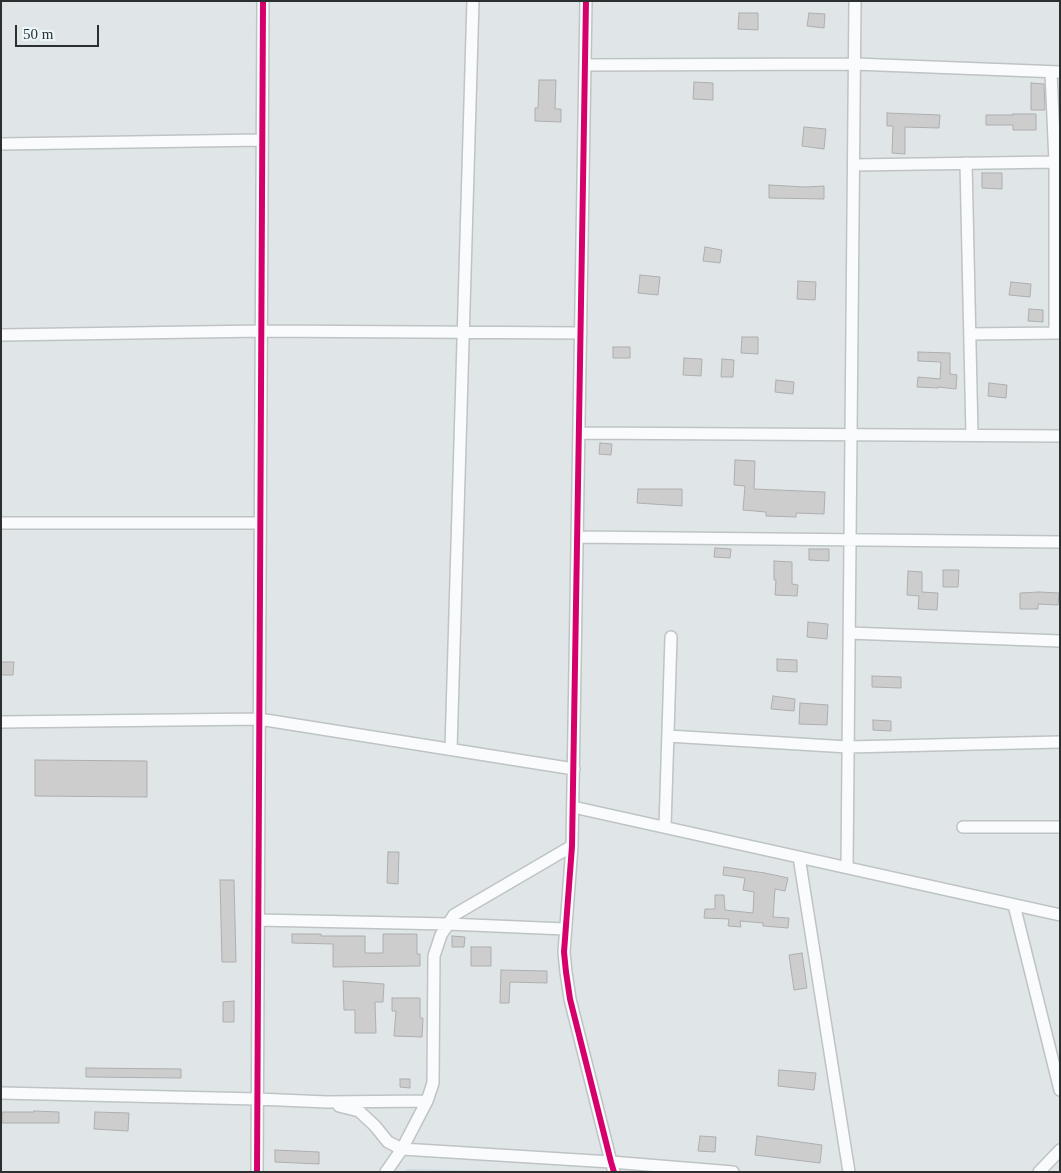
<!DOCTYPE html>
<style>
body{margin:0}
#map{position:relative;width:1061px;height:1173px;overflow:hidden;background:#e0e6e8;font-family:Georgia,serif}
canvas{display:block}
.frame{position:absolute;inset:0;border:2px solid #2b2f30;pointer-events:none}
.scale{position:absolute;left:15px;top:25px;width:84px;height:22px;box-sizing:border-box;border:2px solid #2b2f30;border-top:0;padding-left:6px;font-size:15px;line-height:18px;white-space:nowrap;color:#2b2f30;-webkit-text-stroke:4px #eaf6f9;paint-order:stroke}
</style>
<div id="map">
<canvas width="1061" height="1173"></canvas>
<div class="frame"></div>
<div class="scale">50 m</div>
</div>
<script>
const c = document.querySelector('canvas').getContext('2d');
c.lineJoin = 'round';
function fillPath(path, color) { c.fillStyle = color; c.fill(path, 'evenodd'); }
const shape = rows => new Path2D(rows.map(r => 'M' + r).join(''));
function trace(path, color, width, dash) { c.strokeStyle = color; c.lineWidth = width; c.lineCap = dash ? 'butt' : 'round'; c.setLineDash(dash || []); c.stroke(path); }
const built = shape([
 [406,1169,560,1172,406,1172]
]);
const building = shape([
 [739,13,758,13,758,30,738,29,739,13],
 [809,13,825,14,824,28,807,26,809,13],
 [539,80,556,80,555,109,561,109,561,122,535,121,535,108,538,108,539,80],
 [694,82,713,83,713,100,693,99,694,82],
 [1031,83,1044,84,1045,110,1031,110,1031,83],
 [887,113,940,115,939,128,905,127,905,154,892,153,893,126,887,126,887,113],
 [1013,114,1036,114,1036,130,1013,130,1013,125,986,125,986,115,1013,115,1013,114],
 [804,127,826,129,824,149,802,146,804,127],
 [982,173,1002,173,1002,189,982,188,982,173],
 [769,185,805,187,824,186,824,199,769,198,769,185],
 [705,247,722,250,720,263,703,261,705,247],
 [640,275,660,277,658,295,638,293,640,275],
 [798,281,816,282,815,300,797,299,798,281],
 [1011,282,1031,284,1030,297,1009,295,1011,282],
 [1029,309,1043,310,1043,322,1028,321,1029,309],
 [742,337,758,337,758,354,741,353,742,337],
 [613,347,630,347,630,358,613,358,613,347],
 [918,352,950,353,950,374,957,375,956,389,938,387,938,388,917,387,918,377,940,379,941,362,918,361,918,352],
 [684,358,702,359,701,376,683,375,684,358],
 [722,359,734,360,733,377,721,377,722,359],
 [776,380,794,382,793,394,775,392,776,380],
 [989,383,1007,385,1006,398,988,396,989,383],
 [600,443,612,444,611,455,599,454,600,443],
 [735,460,755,461,754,489,825,492,824,514,796,513,796,517,766,516,766,512,743,510,745,486,734,485,735,460],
 [638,489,682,489,682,506,637,503,638,489],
 [715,548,731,549,730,558,714,557,715,548],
 [809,549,829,549,829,561,809,560,809,549],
 [774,561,792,562,792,584,798,585,797,596,775,595,776,580,774,580,774,561],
 [943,570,959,570,958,587,943,587,943,570],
 [908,571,922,572,922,592,938,593,937,610,918,609,919,596,907,595,908,571],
 [1039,592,1059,593,1058,605,1038,604,1038,609,1020,609,1020,593,1039,592],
 [808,622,828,624,827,639,807,637,808,622],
 [777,659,797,660,797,672,777,671,777,659],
 [1,662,14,662,13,675,1,675,1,662],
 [872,676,901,677,901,688,872,687,872,676],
 [773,696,795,699,794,711,771,709,773,696],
 [800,703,828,705,827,725,799,724,800,703],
 [873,720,891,721,891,731,873,730,873,720],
 [35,760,147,761,147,797,35,796,35,760],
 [388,852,399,852,398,884,387,883,388,852],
 [724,867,765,873,788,878,785,891,775,889,773,917,789,918,788,928,763,926,763,923,740,921,741,927,728,926,729,919,704,918,705,909,715,909,715,895,724,895,725,910,753,913,754,892,743,890,745,878,723,875,724,867],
 [220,880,234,880,236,962,222,962,220,880],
 [292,934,321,934,321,936,365,936,365,953,383,953,383,934,417,934,417,954,420,954,420,966,333,967,333,944,292,943,292,934],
 [452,936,465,937,464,947,452,947,452,936],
 [471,947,491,947,491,966,471,966,471,947],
 [802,953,807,988,794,990,789,955,802,953],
 [501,970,547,971,547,983,510,982,509,1003,500,1003,501,970],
 [343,981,384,984,383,1002,375,1002,376,1033,355,1033,355,1010,344,1010,343,981],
 [392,998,420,998,420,1018,423,1018,422,1037,394,1036,396,1011,392,1011,392,998],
 [234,1001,234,1022,223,1022,223,1002,234,1001],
 [86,1068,181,1069,181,1078,86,1077,86,1068],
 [779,1070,816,1073,814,1090,778,1086,779,1070],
 [400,1079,410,1079,410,1088,400,1087,400,1079],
 [34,1111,59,1112,59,1123,2,1123,2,1112,34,1112,34,1111],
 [95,1112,129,1113,128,1131,94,1129,95,1112],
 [700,1136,716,1137,715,1152,698,1151,700,1136],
 [757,1136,822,1145,820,1163,755,1155,757,1136],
 [275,1150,319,1152,319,1164,275,1162,275,1150]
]);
const minor = shape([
 [586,1,572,846,564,952,566,972,570,999,611,1162,614,1172],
 [585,65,855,64,1060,72],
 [1051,72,1055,162,1055,333],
 [1,144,262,140],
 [966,163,972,435],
 [854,165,1055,162],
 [970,334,1060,333],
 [1,335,261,331,581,333],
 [579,433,1060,436],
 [1,523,260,523],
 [578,537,1060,542],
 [849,633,1060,641],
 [1,722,259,719,574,769],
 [668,736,848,747,1060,742],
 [451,749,473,1],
 [573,807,1060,915],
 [665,827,671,637],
 [963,827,1060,827],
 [799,857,849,1172],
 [847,867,855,1],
 [1014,905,1060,1090],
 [258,920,448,924,565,929],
 [1,1093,257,1099,327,1102,427,1101],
 [339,1106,359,1111,375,1126,388,1142,402,1149,611,1162,733,1172],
 [257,1172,263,1],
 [386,1172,402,1149,427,1101,433,1083,434,956,441,935,454,915,572,846],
 [1039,1172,1060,1150]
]);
const cycleway = shape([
 [586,1,572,846,564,952,566,972,570,999,611,1162,614,1172],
 [257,1172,263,1]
]);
fillPath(built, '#ccdade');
fillPath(building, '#cdcdce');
trace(building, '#adaeaf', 1);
trace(minor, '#bec3c4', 14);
trace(minor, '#fafbfc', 11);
trace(cycleway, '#d6006c', 6);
</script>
